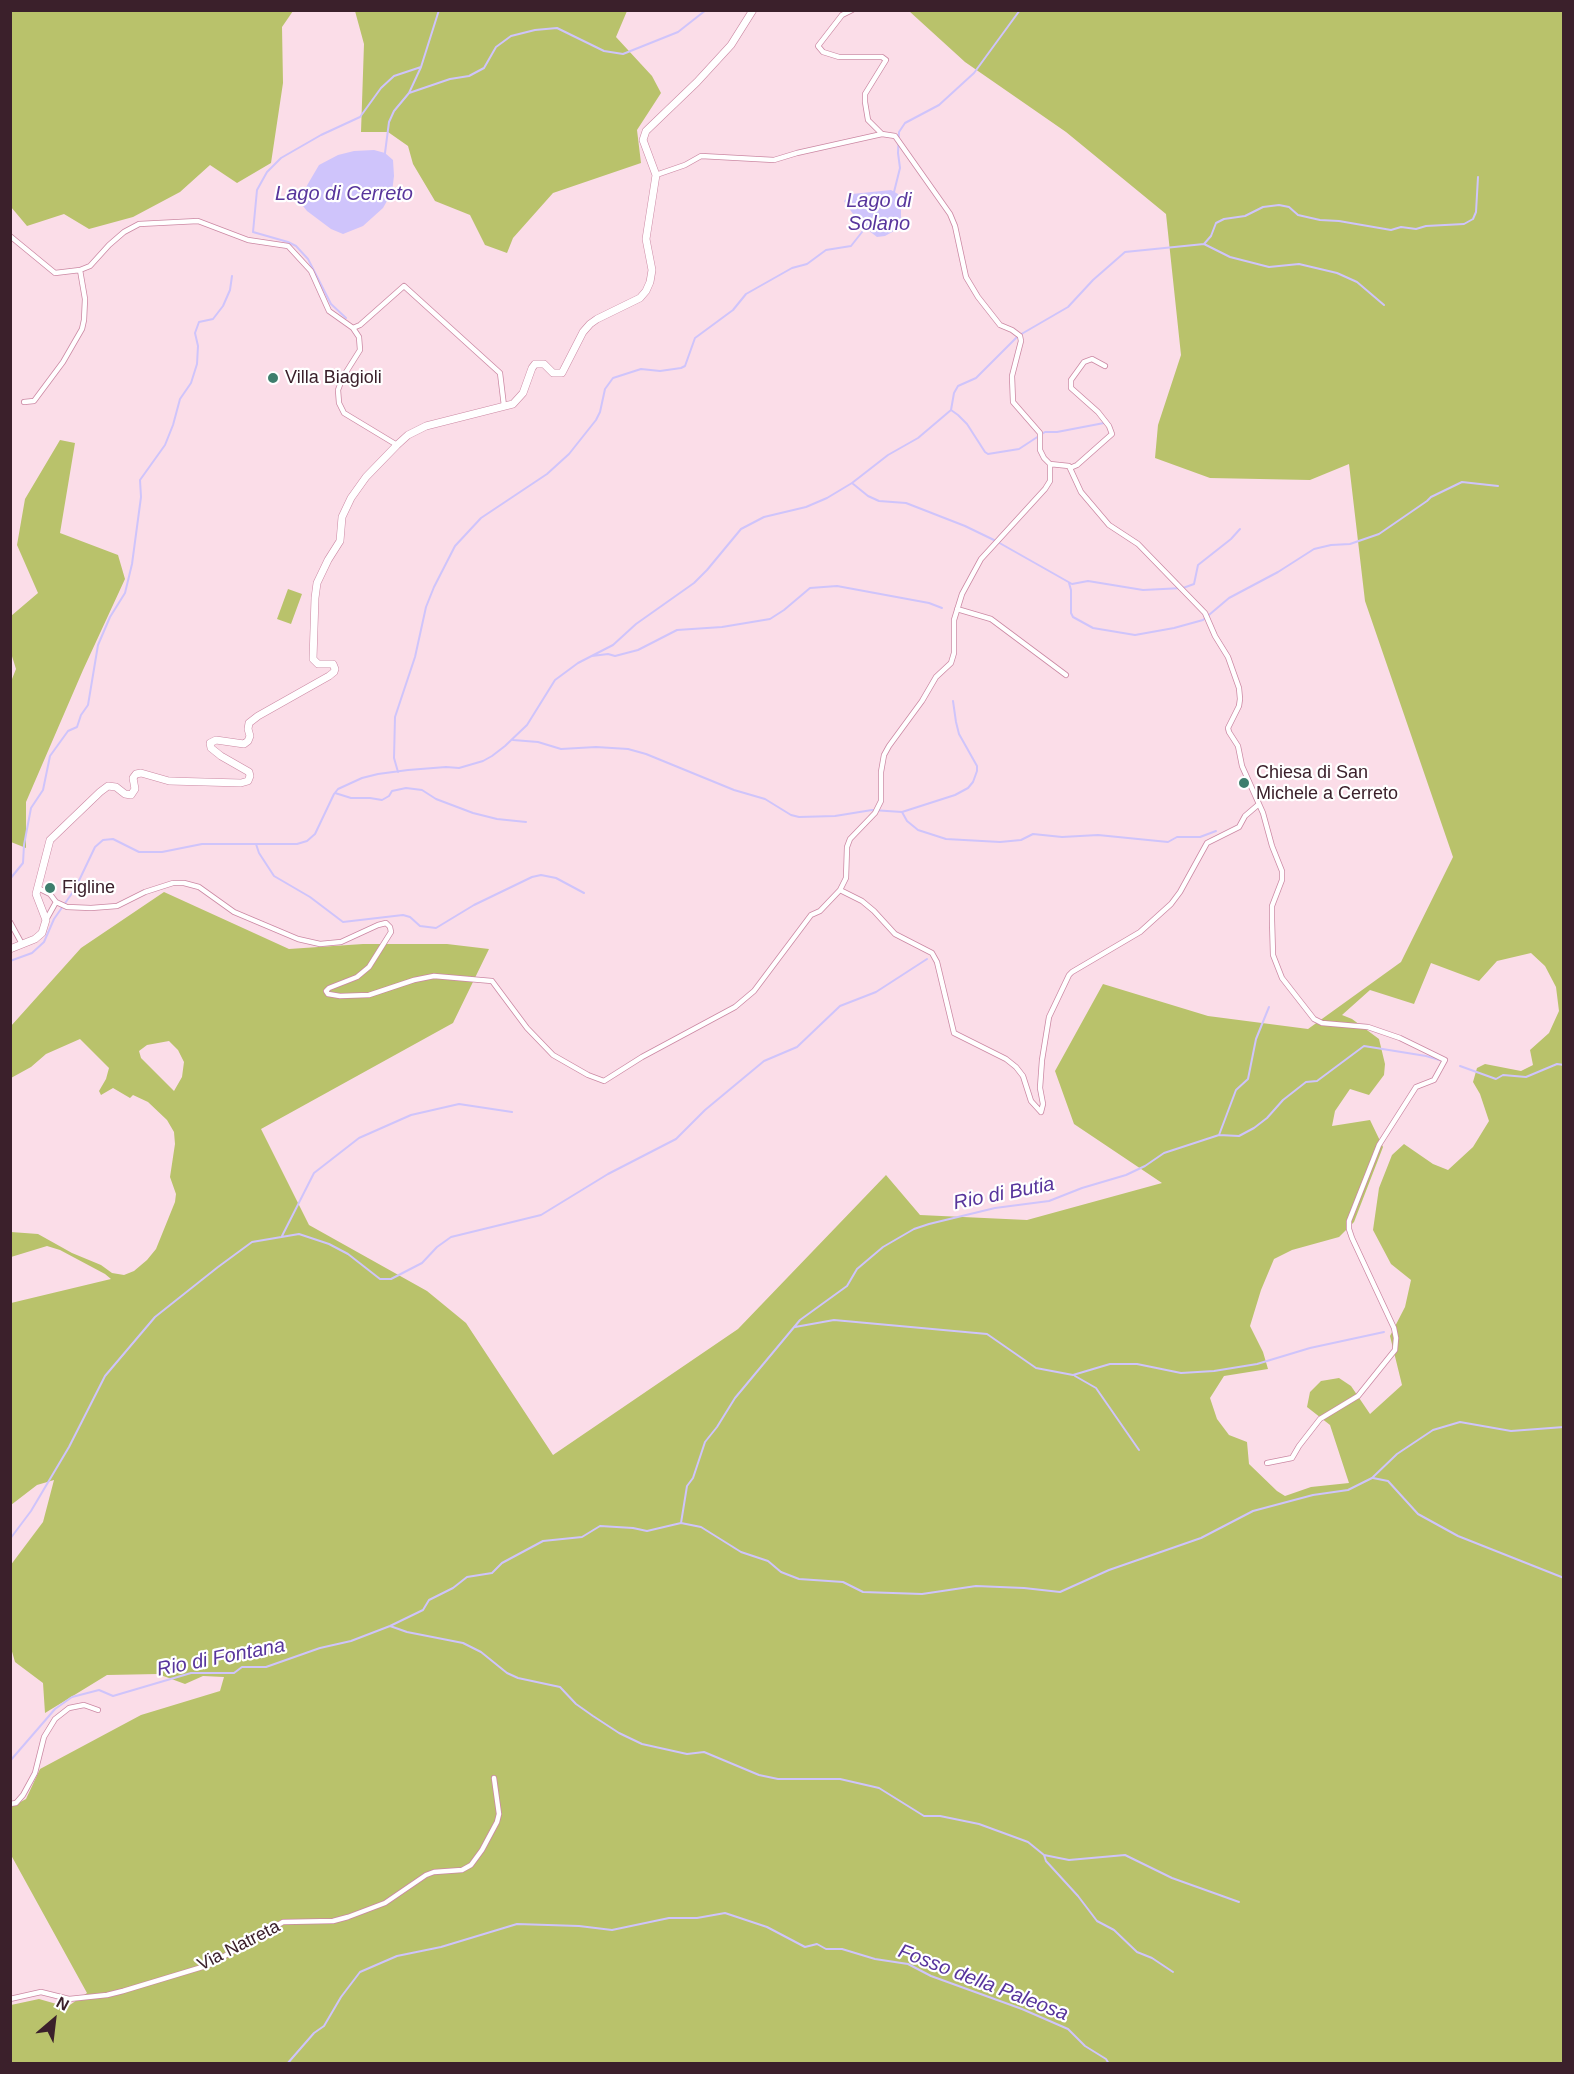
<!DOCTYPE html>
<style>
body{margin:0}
#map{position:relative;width:1574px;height:2074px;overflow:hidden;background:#fbdde8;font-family:Helvetica,sans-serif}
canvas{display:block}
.frame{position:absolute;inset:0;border:12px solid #3b202b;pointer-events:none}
.north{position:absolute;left:24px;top:1990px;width:60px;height:60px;-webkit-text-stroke:4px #fff;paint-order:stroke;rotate:28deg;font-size:16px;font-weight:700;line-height:24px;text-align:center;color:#3b202b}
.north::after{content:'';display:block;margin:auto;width:21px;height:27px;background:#3b202b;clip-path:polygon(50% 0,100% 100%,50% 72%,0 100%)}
</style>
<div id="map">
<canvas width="1574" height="2074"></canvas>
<div class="frame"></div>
<div class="north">N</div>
</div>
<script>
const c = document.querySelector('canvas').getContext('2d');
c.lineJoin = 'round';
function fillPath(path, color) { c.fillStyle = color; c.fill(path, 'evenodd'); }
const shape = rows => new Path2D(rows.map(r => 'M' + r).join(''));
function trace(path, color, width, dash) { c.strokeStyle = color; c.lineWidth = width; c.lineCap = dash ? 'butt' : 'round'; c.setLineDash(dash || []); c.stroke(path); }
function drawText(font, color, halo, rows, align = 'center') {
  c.font = font + ' Helvetica,sans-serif'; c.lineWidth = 4.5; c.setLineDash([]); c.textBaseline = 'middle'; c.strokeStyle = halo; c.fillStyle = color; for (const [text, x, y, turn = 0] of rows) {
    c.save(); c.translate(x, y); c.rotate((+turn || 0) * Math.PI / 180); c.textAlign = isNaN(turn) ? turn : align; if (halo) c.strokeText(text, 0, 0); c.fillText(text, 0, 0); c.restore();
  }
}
const green = shape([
 [10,11,293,11,282,27,283,83,271,163,237,183,210,165,180,192,133,217,89,229,64,214,27,226,11,207],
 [355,11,627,11,616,37,652,76,661,93,637,130,641,163,553,193,513,238,507,253,485,245,470,215,435,201,413,164,408,146,388,132,361,132,364,44],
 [909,11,1563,11,1563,2063,11,2063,11,2005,39,1999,67,2007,87,1993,11,1855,11,1807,26,1799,40,1769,141,1715,220,1691,224,1677,203,1676,185,1684,158,1674,107,1675,45,1713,43,1683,15,1662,11,1648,10,1566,43,1522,54,1480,37,1485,11,1505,11,1303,111,1279,105,1274,60,1250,47,1246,11,1257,11,1232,38,1234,72,1253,101,1265,112,1273,124,1275,134,1271,147,1260,156,1249,175,1202,176,1194,170,1177,175,1144,174,1132,167,1120,148,1102,133,1095,130,1098,113,1088,101,1095,99,1091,106,1079,109,1068,80,1039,46,1054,31,1067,11,1078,11,1026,81,948,164,892,289,949,363,944,447,944,489,949,453,1023,261,1129,309,1225,427,1291,466,1323,553,1455,738,1329,886,1175,920,1215,1027,1220,1162,1183,1074,1124,1055,1071,1103,984,1208,1016,1308,1029,1401,962,1453,857,1365,601,1349,464,1310,480,1210,478,1155,458,1158,425,1181,355,1166,214,1066,132,965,62],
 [1531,953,1545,966,1556,987,1559,1011,1549,1033,1530,1050,1533,1065,1521,1071,1485,1064,1477,1068,1473,1082,1480,1094,1489,1121,1473,1147,1448,1170,1433,1164,1404,1144,1392,1155,1379,1188,1373,1230,1391,1264,1411,1280,1405,1307,1390,1336,1402,1385,1370,1414,1351,1386,1339,1378,1321,1381,1310,1392,1307,1407,1330,1425,1349,1483,1311,1487,1285,1496,1277,1491,1249,1464,1247,1442,1229,1435,1217,1419,1210,1398,1224,1376,1268,1369,1263,1352,1250,1326,1261,1290,1274,1259,1292,1250,1339,1237,1354,1222,1383,1147,1370,1120,1332,1126,1335,1111,1350,1089,1369,1095,1384,1075,1385,1064,1379,1039,1352,1019,1342,1015,1370,990,1414,1004,1431,963,1479,981,1497,961],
 [169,1041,178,1050,184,1062,182,1077,174,1091,141,1058,139,1051,147,1045],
 [60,440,75,443,60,533,118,555,125,579,83,670,26,802,26,848,11,842,10,684,16,669,11,653,11,616,38,593,17,545,25,499],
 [288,589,302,594,291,624,277,619]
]);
const water = shape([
 [374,150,385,153,393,160,394,176,392,192,383,208,363,226,343,234,331,229,307,211,303,206,302,194,319,165,338,155,354,151],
 [891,190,898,194,901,203,901,218,894,231,885,236,877,237,860,224,844,201,852,194]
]);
const stream = shape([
 [409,93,450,79,469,76,484,68,496,47,511,36,535,30,557,28,604,51,623,54,678,32,706,10],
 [385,153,389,122,394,111,409,93,421,67,439,10],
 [894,192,900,168,898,153,899,132,905,123,939,105,974,73,1020,10],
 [1204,244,1211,236,1216,223,1224,219,1245,216,1263,207,1279,205,1289,207,1298,215,1320,220,1339,221,1391,230,1401,227,1416,229,1426,226,1464,224,1473,219,1476,212,1478,177],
 [346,318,331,304,308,259,296,246,288,242,253,232,257,190,267,172,281,158,321,135,360,117,381,88,394,76,421,67],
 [951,410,958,415,967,424,985,452,988,454,1019,449,1045,432,1057,432,1104,423],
 [852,483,868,496,879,501,906,503,965,526,996,541,1072,584,1088,581,1143,590,1183,588,1194,584,1198,565,1231,539,1240,529],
 [1069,583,1071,590,1071,613,1073,617,1093,628,1135,635,1174,628,1203,620,1229,598,1278,572,1314,549,1331,545,1350,544,1379,534,1427,501,1431,497,1462,482,1498,486],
 [592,656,608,654,615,656,638,650,677,630,722,627,770,619,784,610,810,588,837,586,929,603,942,608],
 [513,740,538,742,561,749,596,747,628,749,646,754,734,790,765,799,791,815,799,817,835,816,872,810,902,812,955,795,968,788,973,782,977,771,977,766,959,734,956,722,953,701],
 [398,772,394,758,395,717,415,657,426,607,434,587,455,546,481,518,547,474,569,454,596,420,600,412,605,389,613,378,641,369,660,371,681,368,685,366,695,338,733,310,746,294,792,268,807,264,826,250,851,246,866,227],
 [335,793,351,798,370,798,382,800,389,796,392,791,406,788,422,790,436,799,473,813,497,819,526,822],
 [902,812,907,821,918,830,946,839,1000,842,1021,840,1033,834,1062,837,1098,835,1168,842,1177,837,1200,837,1216,831],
 [256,844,259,853,274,876,310,897,343,922,403,915,410,917,420,926,436,928,474,905,532,877,541,875,556,878,584,893],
 [10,879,23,863,24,845,31,808,43,790,50,756,68,731,77,727,81,715,88,705,98,645,110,617,125,593,132,564,141,497,140,480,165,445,173,425,180,399,191,383,197,364,198,346,195,333,199,322,213,319,223,306,230,290,232,276],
 [10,961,32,953,44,942,54,919,75,889,95,847,103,840,113,839,139,852,162,852,202,844,297,844,307,841,315,834,334,794,338,789,362,778,378,774,408,770,446,767,459,768,483,761,492,756,505,746,527,725,555,680,578,663,613,645,636,624,694,583,707,570,741,529,764,517,806,507,827,498,852,483,888,455,918,438,951,410,954,393,958,386,976,378,1018,336,1068,307,1093,280,1125,252,1204,244,1230,257,1269,267,1299,264,1337,273,1357,282,1384,305],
 [1460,1066,1496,1079,1503,1075,1526,1077,1557,1064,1564,1065],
 [1219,1135,1236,1090,1248,1079,1256,1039,1269,1007],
 [282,1236,314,1173,359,1138,411,1115,459,1104,512,1112],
 [795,1327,834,1320,987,1334,1036,1368,1073,1375,1110,1364,1137,1364,1181,1373,1214,1371,1257,1364,1310,1348,1384,1332],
 [1075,1376,1096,1388,1139,1450],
 [1373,1478,1388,1481,1418,1514,1458,1536,1564,1578],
 [681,1523,687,1486,693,1478,705,1442,717,1427,735,1398,800,1320,847,1286,857,1269,883,1247,914,1229,929,1224,995,1208,1049,1201,1082,1188,1126,1175,1145,1166,1164,1153,1219,1135,1239,1136,1254,1128,1267,1118,1283,1100,1306,1082,1317,1081,1364,1046,1426,1056,1443,1061],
 [10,1539,31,1511,69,1447,105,1376,155,1317,218,1267,252,1242,299,1234,329,1244,348,1254,380,1279,391,1279,422,1263,437,1247,451,1237,541,1215,608,1174,676,1139,705,1110,764,1061,797,1047,840,1006,876,992,927,959],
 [390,1626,407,1632,463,1643,481,1652,507,1673,518,1678,560,1687,576,1704,593,1716,619,1733,642,1744,687,1754,704,1752,759,1775,778,1779,840,1779,879,1788,924,1816,940,1816,979,1824,1028,1842,1044,1855,1069,1860,1125,1855,1172,1878,1239,1902],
 [10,1761,55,1709,72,1697,99,1690,113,1696,191,1673,234,1673,242,1667,266,1667,320,1648,351,1641,390,1626,423,1610,429,1600,453,1588,467,1577,492,1573,502,1563,543,1541,582,1537,600,1526,633,1528,647,1531,681,1523,701,1527,741,1552,768,1561,781,1572,799,1579,843,1582,863,1592,922,1594,976,1586,1024,1588,1060,1592,1109,1570,1201,1538,1253,1511,1313,1495,1348,1490,1372,1478,1397,1454,1433,1430,1460,1422,1511,1431,1564,1427],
 [1044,1855,1046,1861,1078,1896,1097,1921,1114,1930,1137,1952,1152,1958,1173,1972],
 [287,2064,314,2033,324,2026,341,1997,360,1972,397,1956,441,1947,517,1924,579,1926,612,1930,669,1918,697,1918,725,1913,767,1927,805,1947,817,1944,826,1949,842,1949,875,1959,908,1964,931,1976,1022,2009,1068,2029,1085,2046,1106,2059,1109,2064]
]);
const street = shape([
 [852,10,842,15,818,46,823,52,839,57,882,57,886,60,865,94,865,102,868,120,882,134],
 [656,175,685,165,701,156,774,160,797,153,882,134,895,136,950,214,955,226,966,277,978,297,1000,325,1012,330,1020,336,1021,341,1012,376,1013,402,1040,433,1040,450,1044,458,1050,464,1069,466,1081,492,1109,525,1138,544,1205,613,1215,636,1228,657,1239,688,1240,699,1239,706,1228,728,1229,732,1238,746,1242,766,1263,813,1272,846,1282,871,1282,880,1272,906,1272,920,1273,955,1282,978,1314,1019,1322,1023,1368,1027,1400,1038,1445,1060,1434,1080,1416,1087,1379,1145,1349,1221,1349,1229,1352,1238,1394,1328,1396,1338,1395,1350,1358,1396,1320,1419,1299,1446,1292,1458,1267,1463],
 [10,236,55,273,80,270,90,266,109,245,124,232,139,224,198,221,248,240,288,246,311,271,329,311,353,328,359,337,360,350,343,377,338,390,339,403,344,413,397,445],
 [353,328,360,325,404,286,500,373,504,406],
 [24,402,34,401,63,362,82,329,84,320,85,299,80,270],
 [1070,468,1077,465,1112,434,1109,426,1098,412,1071,388,1071,380,1084,362,1092,359,1105,366],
 [957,609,991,619,1066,675],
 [38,888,50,894,56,902,67,907,91,908,117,906,145,892,173,883,184,883,199,887,234,912,298,939,320,944,341,942,378,925,386,923,390,927,391,932,369,967,357,977,329,988,326,991,328,994,340,996,369,995,414,980,434,976,492,981,527,1028,553,1055,588,1075,604,1081,642,1057,735,1007,754,991,811,915,820,911,840,890,846,878,847,847,850,839,875,813,881,801,881,772,884,755,889,746,922,701,936,677,951,663,954,653,954,620,962,594,981,559,1045,489,1050,481,1050,464],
 [840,890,862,901,874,911,895,934,932,953,937,962,954,1033,1006,1059,1016,1067,1023,1076,1031,1101,1041,1112],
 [46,920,56,902],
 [10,922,22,944],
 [1041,1112,1043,1104,1040,1088,1042,1060,1049,1017,1069,975,1072,972,1140,932,1171,904,1180,892,1207,843,1239,827,1245,816,1259,804],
 [10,1804,16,1803,23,1795,35,1773,44,1737,55,1719,69,1708,84,1705,98,1710],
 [10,1999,41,1992,69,1999,107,1995,123,1991,209,1965,283,1922,333,1921,348,1917,385,1903,426,1875,434,1872,462,1870,471,1865,482,1850,497,1822,499,1814,494,1778]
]);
const secondary = shape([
 [10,949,35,939,42,933,46,920,36,894,50,840,100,792,108,786,116,787,125,794,131,795,135,789,133,778,136,774,141,773,169,781,241,783,248,781,250,776,249,772,221,756,211,748,210,743,216,740,244,744,248,741,250,736,248,729,249,723,258,716,329,676,334,672,335,669,333,664,318,664,313,659,315,598,317,583,328,560,340,541,342,517,351,498,366,477,397,445,408,435,426,426,513,404,523,393,532,368,535,364,544,364,553,373,562,373,583,332,590,324,597,319,640,298,646,291,650,282,652,270,646,239,656,175,643,140,646,131,697,82,731,45,753,10]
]);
const markers = [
 [273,378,6,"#3e7e6d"],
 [1244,783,6,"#3e7e6d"],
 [50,888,6,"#3e7e6d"]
];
const poiNames = [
 ["Villa Biagioli",285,378],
 ["Chiesa di San",1256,773],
 ["Michele a Cerreto",1256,794],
 ["Figline",62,888]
];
const streetNames = [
 ["Via Natreta",239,1946,-27]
];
const waterNames = [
 ["Lago di Cerreto",344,194],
 ["Lago di",879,201],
 ["Solano",879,224],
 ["Rio di Butia",1004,1194,-11],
 ["Rio di Fontana",221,1658,-11],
 ["Fosso della Paleosa",983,1983,21]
];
fillPath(green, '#b9c26b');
fillPath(water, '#cfc4fb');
trace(stream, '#cfc4fb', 2);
trace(street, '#cb88a3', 6);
trace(secondary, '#cb88a3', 8);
trace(street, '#fff', 4.5);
trace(secondary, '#fff', 7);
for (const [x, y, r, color] of markers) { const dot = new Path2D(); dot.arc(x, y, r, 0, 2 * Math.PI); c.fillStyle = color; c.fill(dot); trace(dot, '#fff', 2); }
drawText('18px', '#3b202b', '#fff', poiNames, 'left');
drawText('18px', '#3b202b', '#fff', streetNames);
drawText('italic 20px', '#58359c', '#fff', waterNames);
</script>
